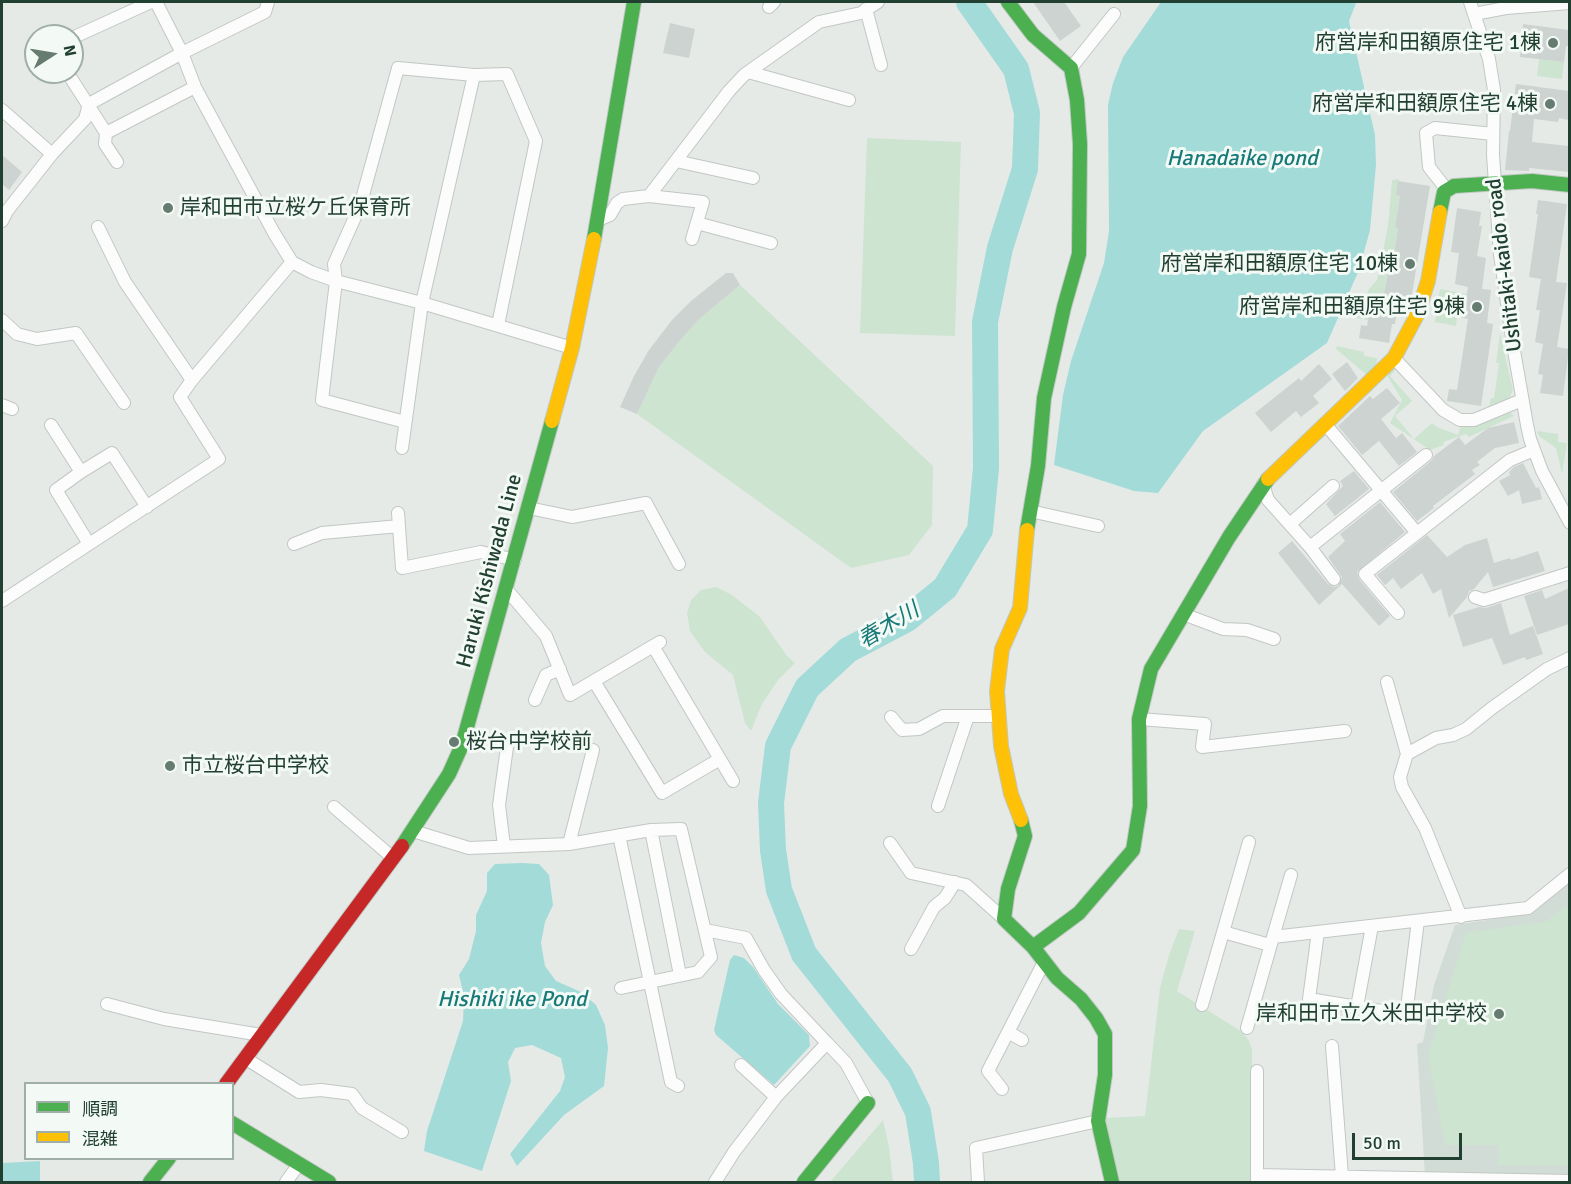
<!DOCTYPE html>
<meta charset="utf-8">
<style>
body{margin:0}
#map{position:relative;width:1571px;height:1184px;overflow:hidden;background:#e5eae7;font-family:Signika,"Noto Sans JP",sans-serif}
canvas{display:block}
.frame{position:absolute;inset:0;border:3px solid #214032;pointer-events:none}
.legend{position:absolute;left:24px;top:1082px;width:210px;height:78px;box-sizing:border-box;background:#f3f9f5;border:2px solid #9fafa7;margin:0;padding:8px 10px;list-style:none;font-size:18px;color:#214032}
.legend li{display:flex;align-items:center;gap:12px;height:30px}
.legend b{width:30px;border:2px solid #9fafa7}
.north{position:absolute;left:24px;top:24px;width:60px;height:60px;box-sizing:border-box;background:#f3f9f5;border:2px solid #9fafa7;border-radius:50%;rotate:78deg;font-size:16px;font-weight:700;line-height:24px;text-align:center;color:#214032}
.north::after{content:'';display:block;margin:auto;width:21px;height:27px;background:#667c71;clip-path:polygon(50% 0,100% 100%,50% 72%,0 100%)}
.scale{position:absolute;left:1352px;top:1133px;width:110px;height:27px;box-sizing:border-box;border:3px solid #214032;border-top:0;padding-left:8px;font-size:18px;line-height:21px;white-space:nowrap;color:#214032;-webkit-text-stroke:4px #f3f9f5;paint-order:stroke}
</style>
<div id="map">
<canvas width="1571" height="1184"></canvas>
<div class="frame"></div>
<ul class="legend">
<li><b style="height:8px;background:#4caf50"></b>順調</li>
<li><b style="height:8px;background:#ffc107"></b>混雑</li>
</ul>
<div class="north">N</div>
<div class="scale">50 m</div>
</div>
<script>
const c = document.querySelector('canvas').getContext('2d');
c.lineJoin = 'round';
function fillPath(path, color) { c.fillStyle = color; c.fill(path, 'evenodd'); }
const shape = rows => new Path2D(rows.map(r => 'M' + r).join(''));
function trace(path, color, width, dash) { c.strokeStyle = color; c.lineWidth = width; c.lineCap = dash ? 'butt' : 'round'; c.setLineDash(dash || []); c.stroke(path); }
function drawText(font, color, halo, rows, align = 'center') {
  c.font = font + ' Signika,"Noto Sans JP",sans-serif'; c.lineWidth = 6; c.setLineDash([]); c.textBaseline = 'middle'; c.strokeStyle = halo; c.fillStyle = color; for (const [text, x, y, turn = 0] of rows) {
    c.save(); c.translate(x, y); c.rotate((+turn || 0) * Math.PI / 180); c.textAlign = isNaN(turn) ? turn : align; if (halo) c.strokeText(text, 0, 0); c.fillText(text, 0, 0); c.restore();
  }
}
const built = shape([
 [1569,882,1569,1178,1425,1176,1417,1044,1423,1042,1434,985,1455,925,1533,913]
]);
const green = shape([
 [1539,59,1564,62,1562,79,1537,76],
 [867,138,961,142,955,336,860,333],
 [1399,179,1396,195,1400,196,1395,227,1398,228,1392,267,1388,267,1383,298,1372,296,1368,320,1357,318,1369,289,1377,280,1388,226,1392,180],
 [740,285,933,466,932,525,909,555,851,568,637,414,659,367,678,343,698,320],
 [1440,289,1467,294,1463,318,1457,317,1456,326,1435,322],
 [1500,333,1513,390,1509,399,1489,407,1491,398,1494,398,1499,363,1496,363],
 [1337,346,1364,352,1364,356,1377,358,1376,368,1368,376,1336,349],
 [1393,369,1396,369,1390,376,1412,401,1395,416,1414,439,1432,423,1437,427,1458,435,1461,425,1509,411,1514,416,1469,437,1466,434,1443,442,1444,445,1430,450,1390,423,1402,400,1387,375],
 [1537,431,1558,434,1558,442,1567,443,1562,474,1556,448,1539,436],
 [716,587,732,595,760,617,787,656,795,663,778,680,762,704,751,731,745,723,733,675,705,652,690,631,687,613,691,600,701,590],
 [1566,906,1570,914,1569,1165,1498,1165,1498,1145,1445,1145,1428,1055,1466,933,1547,921],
 [1179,929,1195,931,1177,991,1239,1030,1248,1039,1252,1049,1251,1182,1120,1182,1105,1118,1145,1116,1160,988,1169,955],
 [883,1120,889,1147,893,1182,830,1182]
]);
const water = shape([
 [1161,2,1356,3,1349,21,1375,135,1376,165,1370,230,1359,270,1327,343,1203,431,1158,493,1134,491,1054,465,1063,395,1071,361,1104,263,1109,231,1108,105,1113,83,1123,57],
 [522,863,539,864,549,875,553,905,545,922,541,943,545,966,556,981,581,992,596,1005,605,1025,608,1048,604,1086,564,1115,517,1166,510,1154,560,1091,565,1077,561,1058,532,1045,515,1048,508,1062,511,1081,482,1171,424,1151,427,1131,463,1021,464,996,459,975,469,959,476,931,476,915,487,891,487,873,495,864],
 [734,955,744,958,753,967,778,1004,809,1035,810,1046,774,1085,716,1035,714,1030,730,960],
 [40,1161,40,1182,2,1182,2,1163]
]);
const river = shape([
 [927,1182,926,1163,918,1112,900,1075,804,954,779,890,773,850,771,803,778,746,807,688,848,650,907,619,945,588,980,530,986,468,985,322,1000,248,1025,169,1027,113,1016,69,969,2]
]);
const building = shape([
 [1033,2,1064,2,1081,26,1060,41],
 [670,23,695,29,689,58,663,53],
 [1523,24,1569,30,1569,46,1566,46,1564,62,1520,57],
 [1516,84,1569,91,1569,120,1559,118,1558,122,1534,119,1532,142,1569,146,1569,172,1529,168,1529,171,1505,170,1509,131,1510,131],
 [2,155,22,172,9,190,2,184],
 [1398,181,1430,186,1411,300,1399,299,1395,324,1392,324,1389,343,1359,338,1361,325,1367,326,1372,296,1383,298,1389,266,1392,267,1398,228,1395,227,1400,196,1396,195],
 [1538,200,1567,204,1556,282,1567,283,1557,347,1569,349,1563,396,1540,393,1543,375,1538,374,1543,344,1535,342,1540,310,1536,310,1541,279,1529,277,1538,214,1536,214],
 [1457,208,1481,212,1479,226,1482,226,1477,256,1486,258,1482,289,1491,290,1487,323,1493,324,1481,406,1447,401,1449,389,1457,390,1468,319,1463,318,1468,287,1455,284,1459,253,1451,252],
 [726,273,733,273,740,285,698,320,678,343,659,367,637,414,620,407,634,376,649,350,672,320,691,301],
 [1347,362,1358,378,1345,391,1332,374],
 [1319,364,1332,379,1313,396,1319,403,1301,417,1296,411,1271,432,1255,413,1299,378,1301,381],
 [1387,388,1400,403,1381,419,1396,438,1402,433,1417,452,1399,466,1379,441,1362,455,1338,426,1370,396,1373,399],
 [1514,422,1519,443,1495,448,1477,462,1480,465,1472,470,1475,474,1433,506,1434,508,1417,521,1393,492,1431,461,1434,456,1459,437,1465,445,1488,428],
 [1523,463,1536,488,1539,487,1542,499,1522,504,1519,490,1508,496,1499,481,1510,475,1509,472,1514,467],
 [1354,471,1369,489,1335,516,1326,504,1343,486,1340,481],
 [1380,502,1405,532,1357,572,1359,579,1390,616,1379,626,1342,584,1319,605,1278,553,1292,541,1328,584,1334,587,1338,586,1342,577,1328,557,1345,541,1340,534],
 [1427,535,1447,557,1465,545,1487,538,1494,563,1510,558,1511,560,1538,551,1545,571,1493,587,1488,572,1474,589,1469,591,1467,597,1449,618,1441,589,1433,594,1422,573,1401,589,1393,578,1385,585,1377,575],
 [1569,588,1569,624,1537,635,1524,596,1542,590,1545,599],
 [1501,603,1510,635,1533,626,1543,654,1526,660,1525,657,1503,665,1492,638,1463,647,1453,615,1479,607,1486,608]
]);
const street = shape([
 [156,2,182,53,195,87,274,233,292,262,311,272,336,281,422,303,572,348],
 [1470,2,1489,59,1494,90,1493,155,1500,254,1513,345,1527,425,1530,439,1542,471,1570,523],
 [769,7,774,2],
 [866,9,881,65],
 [1474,14,1506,8,1570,3],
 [72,38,151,2],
 [1071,68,1114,14],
 [67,72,106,133,105,144,117,162],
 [748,72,849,100],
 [2,110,52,154],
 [106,133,195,87],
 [676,161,753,178],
 [1447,190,1429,167,1426,133,1435,128,1493,134],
 [649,196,729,91,744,75,819,22,861,13,878,2],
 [598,220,610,215,617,203,623,199,649,196,703,202,692,239],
 [2,221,7,211,52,154,85,119,89,104,182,53,265,12,268,2],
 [697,223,771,243],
 [98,227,125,282,192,380],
 [2,320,17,334,37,339,76,333,124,403],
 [1394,358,1443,410,1460,420,1474,420,1522,400],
 [2,405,12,409],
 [405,422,322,400,336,281,334,264,360,206,398,68,474,75,507,74,536,141,498,325],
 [51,425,81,472],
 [1326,425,1417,533],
 [402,448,422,303,474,75],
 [1263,484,1268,500,1310,547,1334,579],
 [529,508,572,517,646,503,679,564],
 [1030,511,1098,526],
 [398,513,402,568,481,552,515,560],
 [1290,524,1333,486],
 [89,544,56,490,81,472,112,453,147,507],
 [294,544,322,533,399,526],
 [1310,547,1426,455],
 [507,590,546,636,570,695,660,642],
 [1475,597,1484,600,1570,573],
 [2,601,219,459,180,397,192,380,292,262],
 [1398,613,1365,574,1510,460,1534,450],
 [1183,614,1223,629,1247,630,1274,639],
 [653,646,733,781],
 [594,681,662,793,720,759],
 [1387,682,1407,754],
 [535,700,546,675,560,669],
 [891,717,902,730,919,729,943,716,999,716],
 [1139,719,1205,724,1202,747,1345,731],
 [938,806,968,716],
 [334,807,393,858],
 [651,830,680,975],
 [413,831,469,848,569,844,651,830,681,829,711,957,698,972,621,988],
 [619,835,671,1082,678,1086],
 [890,843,911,873,966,885,1004,919],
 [569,844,593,750],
 [504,846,499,805,507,747],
 [1461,917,1425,828,1402,787,1400,777,1407,754,1436,738,1453,735,1466,729,1492,708,1547,669,1570,658],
 [705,930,746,938,764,970,781,994,827,1043],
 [1223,932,1270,945],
 [1318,932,1309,999,1406,1015,1418,921],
 [1273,937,1291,875],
 [911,949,934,907,945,898,955,882],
 [107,1004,164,1019,261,1035],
 [1202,1005,1249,842],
 [1357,1007,1372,926],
 [1247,1028,1273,937,1528,908,1570,874],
 [1008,1032,1022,1040],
 [1332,1046,1342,1176],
 [245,1058,299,1092,321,1090,352,1094,362,1108,402,1132],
 [741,1065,776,1097],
 [1002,1089,988,1071,1044,962],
 [1257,1175,1570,1181],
 [1257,1181,1257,1071],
 [286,1182,299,1164],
 [715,1182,734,1152,776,1097,827,1043,846,1063,868,1103],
 [978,1182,976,1148,1098,1121]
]);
const fast = shape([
 [1008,2,1033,35,1071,68,1077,100,1080,144,1079,254,1064,307,1044,398,1038,466,1027,530],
 [1440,212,1444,192,1454,186,1532,181,1570,185],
 [594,239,634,2],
 [1021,820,1025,836,1008,889,1004,919,1033,947,1057,978,1081,999,1096,1018,1105,1034,1105,1075,1098,1121,1112,1182],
 [402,846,449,774,462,745,552,421],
 [1033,947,1079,913,1133,850,1140,806,1139,719,1151,669,1229,537,1268,479],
 [232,1123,329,1182],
 [150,1182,169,1158],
 [804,1182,868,1103]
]);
const slow = shape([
 [552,421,572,348,594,239],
 [1268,479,1394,358,1417,315,1428,281,1440,212],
 [1021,820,1011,794,1001,746,997,691,1002,649,1020,608,1027,530]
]);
const jam = shape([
 [226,1084,402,846]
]);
const markers = [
 [1553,43,6,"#667c71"],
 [1550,104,6,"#667c71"],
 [168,208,6,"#667c71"],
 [1410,264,6,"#667c71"],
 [1477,307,6,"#667c71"],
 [454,742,6,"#667c71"],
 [170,766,6,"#667c71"],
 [1499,1014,6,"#667c71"]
];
const poiNames = [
 ["府営岸和田額原住宅 1棟",1541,43],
 ["府営岸和田額原住宅 4棟",1538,104],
 ["岸和田市立桜ケ丘保育所",180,208,"left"],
 ["府営岸和田額原住宅 10棟",1398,264],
 ["府営岸和田額原住宅 9棟",1465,307],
 ["桜台中学校前",466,742,"left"],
 ["市立桜台中学校",182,766,"left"],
 ["岸和田市立久米田中学校",1487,1014]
];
const streetNames = [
 ["Ushitaki-kaido road",1505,265,-97],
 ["Haruki Kishiwada Line",490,571,-75]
];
const waterNames = [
 ["Hanadaike pond",1242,159],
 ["春木川",889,626,-31],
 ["Hishiki ike Pond",512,1000]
];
fillPath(built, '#d2dcd6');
fillPath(green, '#cde4d0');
fillPath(water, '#a3dbd9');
trace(river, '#a3dbd9', 26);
fillPath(building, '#cdd3d0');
trace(street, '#c2c7c4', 14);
trace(fast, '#c0c8c4', 16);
trace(slow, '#c0c8c4', 16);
trace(jam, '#c0c8c4', 16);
trace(street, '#fbfcfb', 12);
trace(fast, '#4caf50', 14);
trace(slow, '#ffc107', 14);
trace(jam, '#c62828', 14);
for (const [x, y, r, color] of markers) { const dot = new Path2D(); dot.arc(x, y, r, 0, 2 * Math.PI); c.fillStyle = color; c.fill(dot); trace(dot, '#f3f9f5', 2); }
drawText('21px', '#214032', '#f3f9f5', poiNames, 'right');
drawText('21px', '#214032', '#f3f9f5', streetNames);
drawText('italic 22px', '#177a79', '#f3f9f5', waterNames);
</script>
